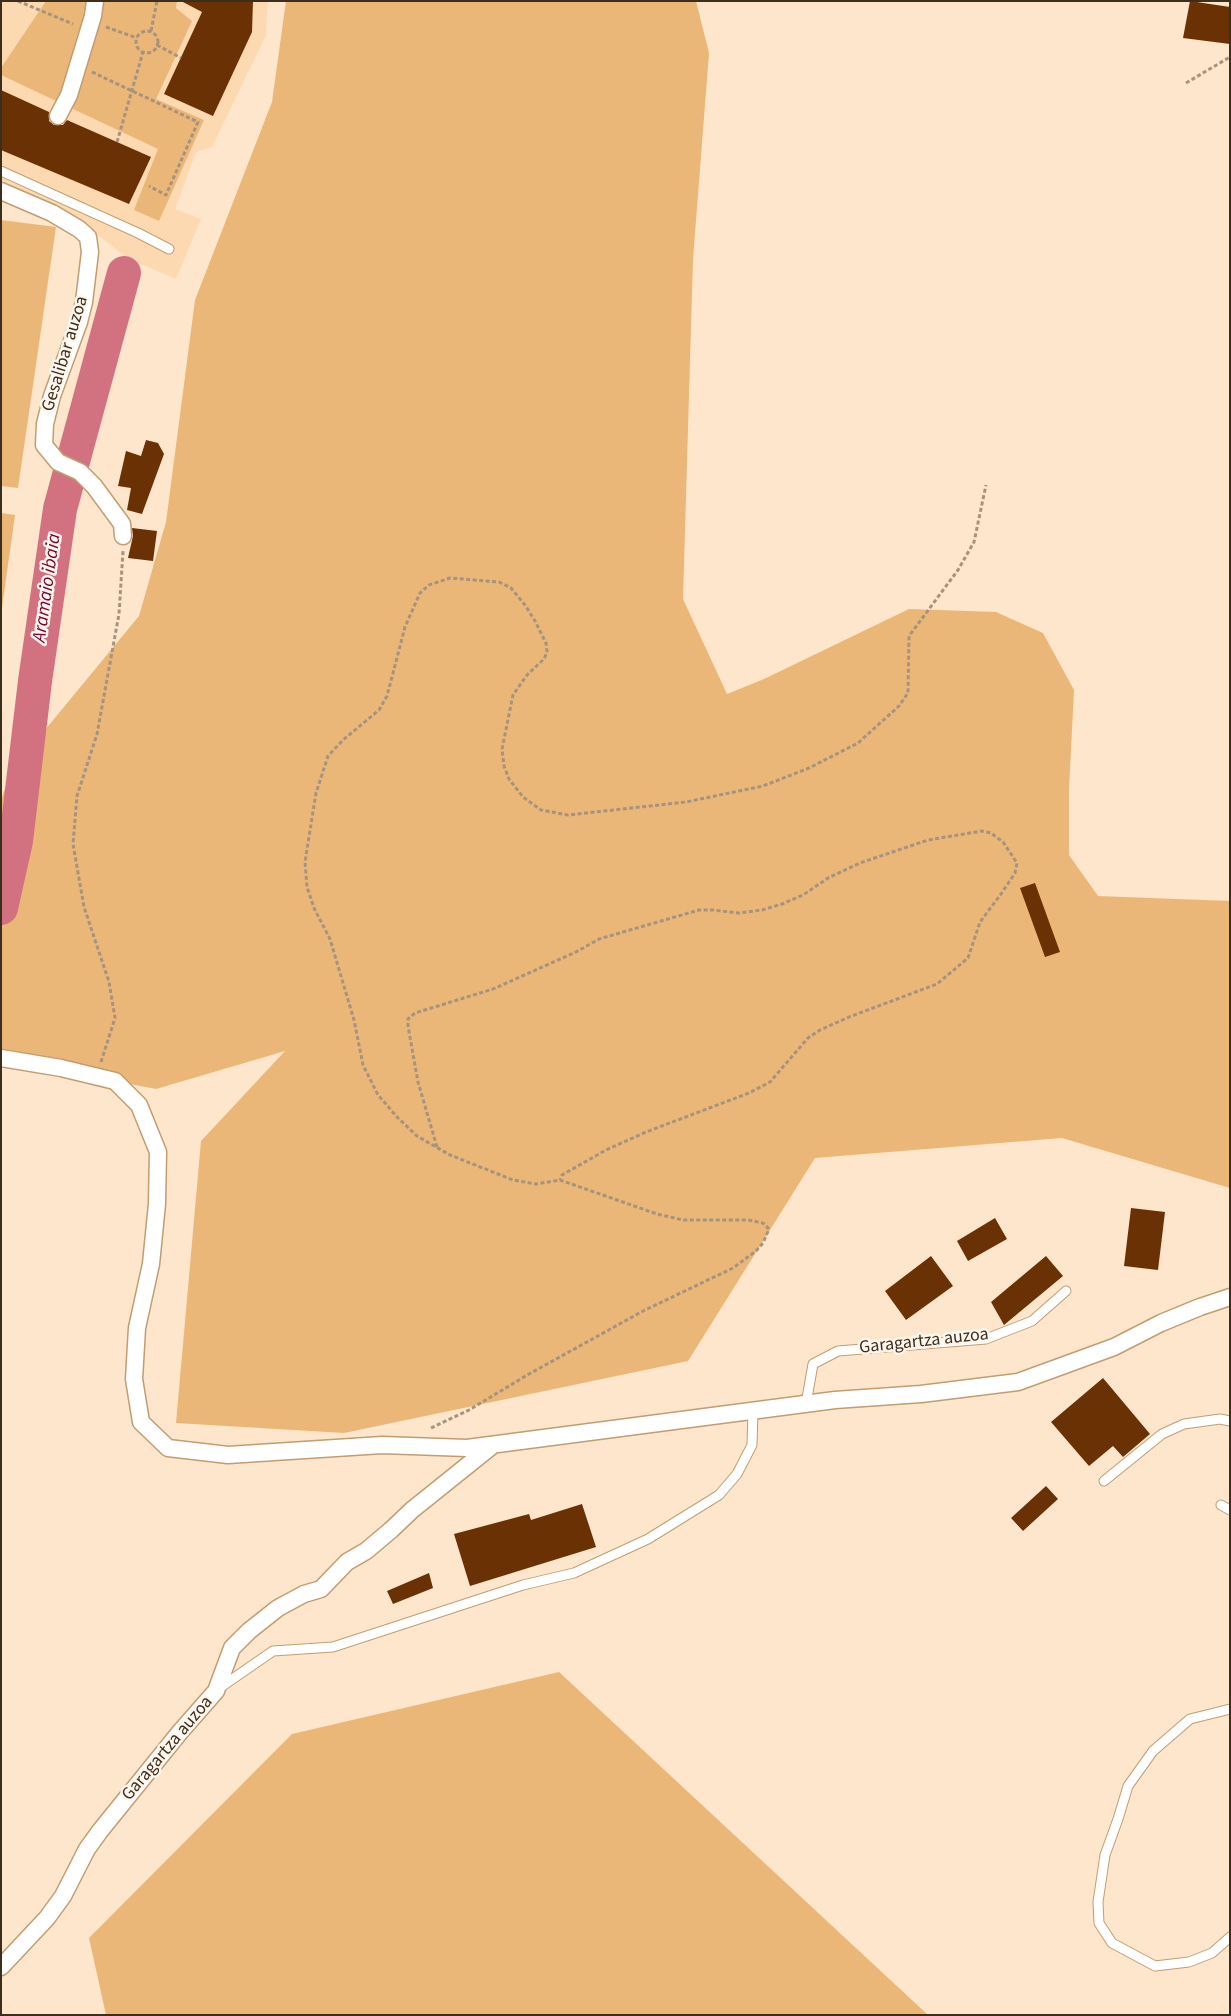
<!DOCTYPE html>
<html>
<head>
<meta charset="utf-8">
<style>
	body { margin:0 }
	#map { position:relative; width:1231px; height:2016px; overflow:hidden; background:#fde6cb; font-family:"Source Sans 3",sans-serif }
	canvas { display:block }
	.frame { position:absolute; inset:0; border:2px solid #3d2e1c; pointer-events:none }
</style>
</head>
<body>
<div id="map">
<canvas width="1231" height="2016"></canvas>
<div class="frame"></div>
</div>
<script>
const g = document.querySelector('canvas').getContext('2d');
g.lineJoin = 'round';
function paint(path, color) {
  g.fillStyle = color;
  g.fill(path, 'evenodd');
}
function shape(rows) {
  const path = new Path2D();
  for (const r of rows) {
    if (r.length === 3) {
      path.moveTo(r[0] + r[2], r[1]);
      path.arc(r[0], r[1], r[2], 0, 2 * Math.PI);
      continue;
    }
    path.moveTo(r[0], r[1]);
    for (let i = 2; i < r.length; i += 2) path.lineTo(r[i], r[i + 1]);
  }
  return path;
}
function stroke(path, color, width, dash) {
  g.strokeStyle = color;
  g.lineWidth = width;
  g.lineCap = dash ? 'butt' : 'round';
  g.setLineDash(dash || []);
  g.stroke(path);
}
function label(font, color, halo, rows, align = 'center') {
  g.font = font + ' "Source Sans 3",sans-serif';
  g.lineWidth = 5;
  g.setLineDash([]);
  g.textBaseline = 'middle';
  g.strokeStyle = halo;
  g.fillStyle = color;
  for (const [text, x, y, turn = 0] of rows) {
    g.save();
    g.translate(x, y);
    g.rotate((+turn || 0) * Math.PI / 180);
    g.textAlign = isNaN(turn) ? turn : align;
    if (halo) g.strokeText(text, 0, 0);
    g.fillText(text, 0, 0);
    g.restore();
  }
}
paint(shape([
	[1,1,269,1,267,7,266,35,212,147,196,152,175,209,201,219,176,279,127,258,80,221,1,186]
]), '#fcd9b0');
paint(shape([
	[46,1,177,1,176,8,192,21,156,99,204,120,159,221,134,210,158,149,1,75,1,68],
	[286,1,696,1,709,53,693,259,683,599,727,694,764,679,909,609,996,612,1043,633,1074,690,1069,790,1069,855,1098,896,1230,901,1230,1188,1062,1138,815,1158,688,1361,344,1433,176,1423,201,1141,285,1051,156,1089,1,1059,1,800,11,771,139,616,166,522,195,300,272,102],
	[1,220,56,227,18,488,1,486],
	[1,513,15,515,1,615],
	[559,1672,928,2015,106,2015,89,1938,292,1734]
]), '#ebb778');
stroke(shape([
	[1,908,16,841,35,681,60,509,124,273]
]), '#d27281', 34);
paint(shape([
	[181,1,253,1,252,32,213,116,164,94,202,12],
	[1190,1,1230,7,1230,44,1183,38],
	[1,90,49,112,49,121,54,125,63,125,67,120,151,157,129,204,1,150],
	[146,440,158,443,164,454,142,514,127,510,131,488,118,486,126,451,141,456],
	[132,528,157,531,153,561,128,558,133,536],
	[1035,883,1060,952,1045,957,1020,888],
	[1131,1208,1165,1212,1158,1270,1124,1266],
	[995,1218,1007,1239,968,1261,957,1241],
	[931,1256,953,1286,906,1320,885,1291],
	[1046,1256,1063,1276,1004,1325,991,1302],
	[1103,1378,1150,1434,1123,1457,1113,1446,1089,1466,1051,1422],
	[1046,1486,1058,1499,1023,1531,1011,1518],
	[582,1504,596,1547,470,1586,454,1534,529,1514,531,1520],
	[429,1573,433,1588,393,1604,387,1591]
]), '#6a3104');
const lane = shape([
	[1,171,138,233,169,249],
	[806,1404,813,1364,838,1351,986,1339,1032,1321,1066,1291],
	[1104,1481,1162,1434,1184,1424,1220,1419,1230,1421],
	[1221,1505,1230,1510],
	[218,1689,273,1651,333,1647,523,1585,574,1573,648,1539,719,1495,737,1474,752,1445,753,1411],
	[1230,1709,1190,1719,1153,1751,1128,1786,1118,1819,1105,1855,1098,1902,1099,1923,1112,1943,1155,1966,1189,1962,1212,1953,1230,1937]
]);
const street = shape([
	[58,116,69,95,93,16,95,1],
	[1,191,52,213,79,229,88,237,90,252,84,302,79,322,52,396,45,424,44,445,58,462,80,472,94,486,122,524,123,536],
	[1,1058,61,1068,115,1081,139,1105,158,1152,157,1204,151,1264,137,1328,134,1379,141,1422,168,1448,228,1455,382,1445,467,1448,835,1400,921,1394,1018,1382,1114,1347,1161,1323,1200,1307,1230,1297],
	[1,1967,47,1918,63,1896,87,1849,100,1831,180,1732,216,1691,232,1648,249,1631,278,1608,304,1594,321,1589,347,1562,366,1551,391,1530,412,1510,493,1445]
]);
stroke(lane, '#c19d71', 11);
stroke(street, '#c19d71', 19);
stroke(shape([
	[18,1,73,24],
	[106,27,137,38],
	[151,31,157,1],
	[147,42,11],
	[157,45,181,58],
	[92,72,198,122,166,195,149,186],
	[1186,83,1230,57],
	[117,142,143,52],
	[101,1062,115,1018,109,982,84,907,73,844,77,796,97,734,119,614,123,551],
	[437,1147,418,1082,408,1026,408,1019,415,1013,493,989,576,952,599,939,699,910,713,910,739,913,762,910,782,904,803,895,828,878,860,863,928,840,982,831,991,833,1003,842,1017,863,1015,873,1001,894,980,922,968,958,937,984,849,1017,820,1030,808,1038,770,1082,749,1093,646,1132,606,1150,562,1175,560,1180],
	[431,1428,469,1410,529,1374,643,1311,733,1268,756,1251,763,1243,769,1229,763,1223,748,1220,683,1220,657,1214,560,1180,536,1184,513,1180,450,1155,417,1136,398,1118,378,1095,363,1065,354,1020,330,939,314,908,307,887,305,862,316,793,328,756,343,740,379,710,387,696,405,627,420,593,429,585,450,578,499,582,511,588,525,605,535,621,546,643,547,652,544,659,527,675,513,695,502,749,504,766,509,779,523,797,541,810,568,815,686,802,763,786,809,768,858,743,899,706,908,693,909,636,958,570,974,542,986,485]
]), '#a7937d', 3, [4, 2.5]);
stroke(lane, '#fff', 9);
stroke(street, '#fff', 16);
label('18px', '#3d2e1c', '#fef6ed', [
	["Gesalibar auzoa",66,354,-73],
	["Garagartza auzoa",924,1342,-6],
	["Garagartza auzoa",168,1749,-50]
]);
label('italic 19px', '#7e012d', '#fef6ed', [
	["Aramaio ibaia",48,588,-82]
]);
</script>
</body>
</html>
